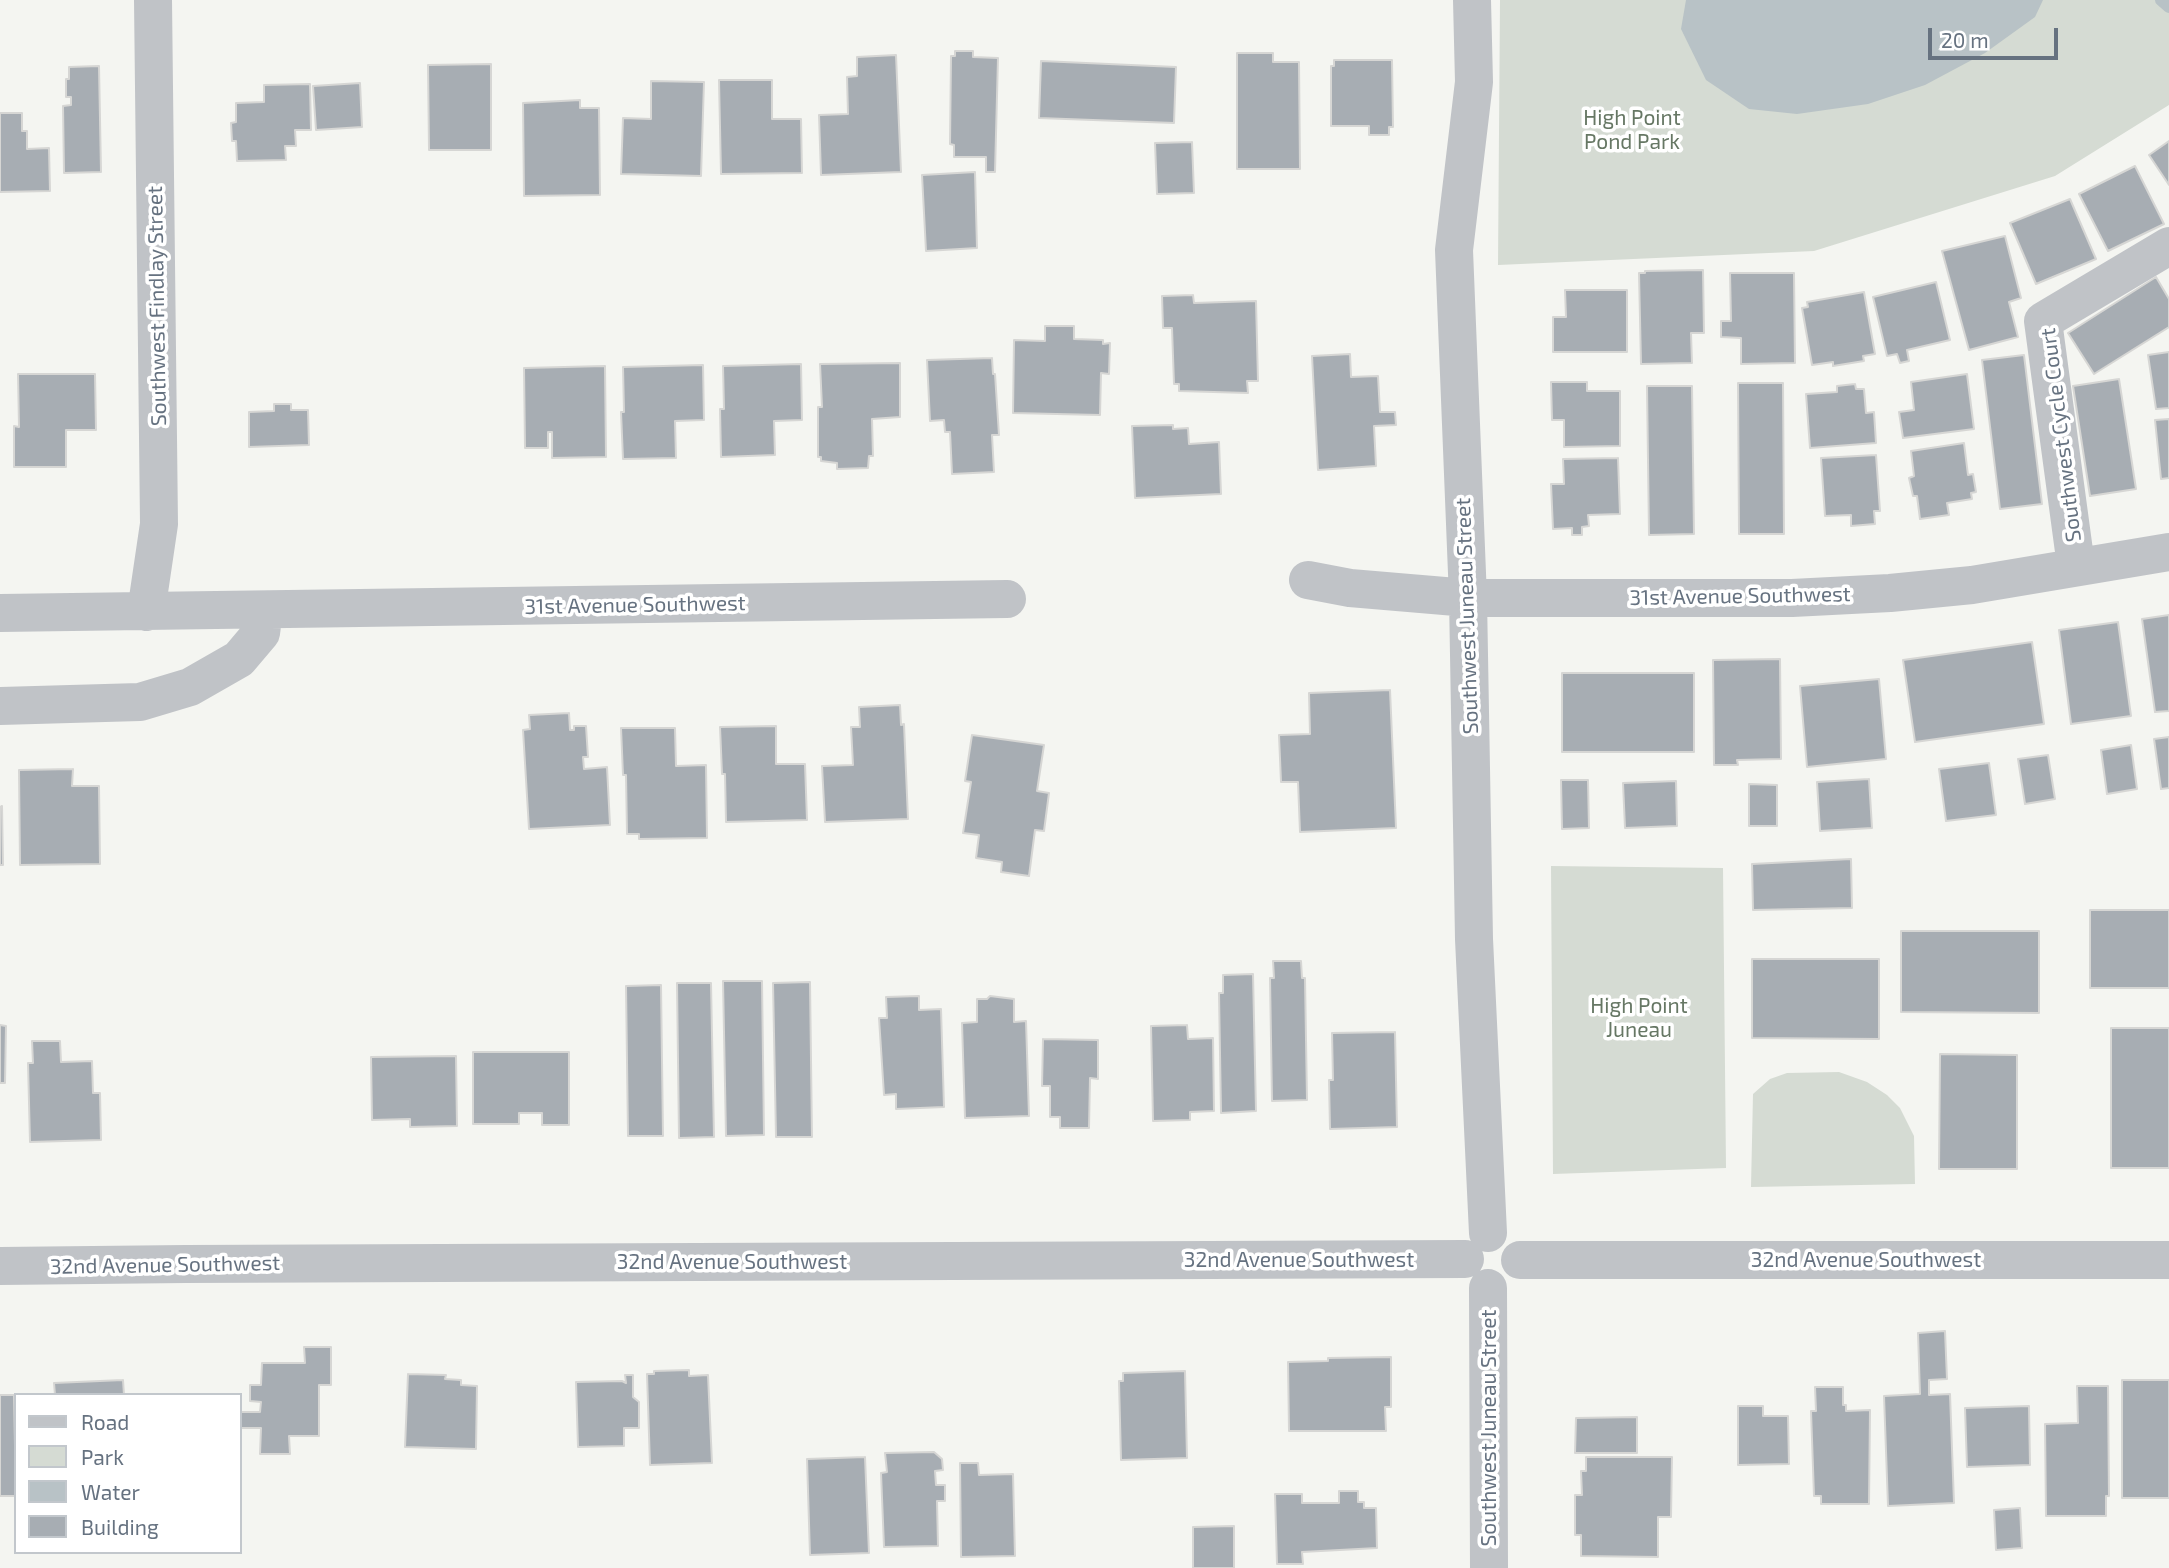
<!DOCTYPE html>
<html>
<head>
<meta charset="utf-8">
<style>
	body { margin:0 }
	#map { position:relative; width:2169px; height:1568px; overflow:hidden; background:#f4f5f1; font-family:"Exo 2",sans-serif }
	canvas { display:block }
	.legend { position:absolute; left:14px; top:1393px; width:228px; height:161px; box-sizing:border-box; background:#fff; border:2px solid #c2c7cc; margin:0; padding:9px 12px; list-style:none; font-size:21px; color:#667280 }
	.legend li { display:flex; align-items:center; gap:14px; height:35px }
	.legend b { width:35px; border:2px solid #c2c7cc }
	.scale { position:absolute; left:1928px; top:28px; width:130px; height:32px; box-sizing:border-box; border:4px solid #667280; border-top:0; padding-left:9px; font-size:21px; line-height:24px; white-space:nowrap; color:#667280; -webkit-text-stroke:5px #fff; paint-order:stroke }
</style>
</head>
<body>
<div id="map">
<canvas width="2169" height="1568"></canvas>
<ul class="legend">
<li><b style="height:9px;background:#c0c3c7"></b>Road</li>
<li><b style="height:19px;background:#d5dbd3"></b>Park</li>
<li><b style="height:19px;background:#b8c2c6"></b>Water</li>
<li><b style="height:19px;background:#a7adb3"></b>Building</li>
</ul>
<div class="scale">20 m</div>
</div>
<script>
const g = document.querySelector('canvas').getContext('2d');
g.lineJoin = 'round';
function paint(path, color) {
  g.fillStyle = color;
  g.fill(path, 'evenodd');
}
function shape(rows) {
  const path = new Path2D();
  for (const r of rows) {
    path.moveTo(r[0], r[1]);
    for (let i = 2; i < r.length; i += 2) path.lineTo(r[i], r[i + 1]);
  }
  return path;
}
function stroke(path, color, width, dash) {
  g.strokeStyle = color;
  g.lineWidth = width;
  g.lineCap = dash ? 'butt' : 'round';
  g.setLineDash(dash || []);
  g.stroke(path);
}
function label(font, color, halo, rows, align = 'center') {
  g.font = font + ' "Exo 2",sans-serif';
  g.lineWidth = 7;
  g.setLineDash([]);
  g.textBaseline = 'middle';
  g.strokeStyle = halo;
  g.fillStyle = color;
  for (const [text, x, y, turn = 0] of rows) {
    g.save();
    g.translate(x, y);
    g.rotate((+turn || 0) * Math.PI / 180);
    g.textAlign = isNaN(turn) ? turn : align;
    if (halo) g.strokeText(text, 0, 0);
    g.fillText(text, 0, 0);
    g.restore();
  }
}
paint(shape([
	[1500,0,2169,0,2169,105,2055,176,1814,251,1498,265],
	[1551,866,1723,868,1726,1168,1553,1174],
	[1839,1072,1867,1082,1887,1095,1900,1108,1914,1136,1915,1184,1751,1187,1753,1094,1770,1079,1787,1073]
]), '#d5dbd3');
paint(shape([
	[1686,0,2043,0,2035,17,1985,53,1925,85,1868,104,1797,114,1749,109,1706,80,1681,29]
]), '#b8c2c6');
stroke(shape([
	[2161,0,2169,7]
]), '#b8c2c6', 12);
const building = shape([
	[955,51,973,51,973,57,998,58,995,172,986,172,986,157,954,157,954,145,950,144,951,56,955,56,955,51],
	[1237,53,1273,53,1273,62,1299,62,1300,169,1237,169,1237,53],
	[896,55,901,172,821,175,819,115,848,114,847,77,857,76,857,57,896,55],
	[1334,60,1392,60,1393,127,1389,127,1389,135,1369,135,1369,126,1331,126,1331,66,1334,66,1334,60],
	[1041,61,1176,67,1174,123,1039,118,1041,61],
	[491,64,491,150,429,150,428,65,491,64],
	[99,66,101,172,64,173,63,106,71,105,71,97,66,97,66,79,69,79,69,67,99,66],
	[719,80,772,80,772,119,801,119,802,173,721,174,719,80],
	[651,81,704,82,701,176,621,174,623,118,651,119,651,81],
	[360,83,362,127,316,130,313,86,360,83],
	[310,84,311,130,295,130,296,146,285,146,286,160,237,161,236,141,232,141,231,123,236,122,236,103,264,102,264,85,310,84],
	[580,100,580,108,599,108,600,195,524,196,523,103,580,100],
	[0,113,22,113,22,131,27,131,27,149,49,148,50,191,0,192,0,113],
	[2169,141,2169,185,2149,155,2169,141],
	[1192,142,1194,193,1157,194,1155,143,1192,142],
	[2135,166,2164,224,2108,251,2079,194,2135,166],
	[975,172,977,248,926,251,922,175,975,172],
	[2070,199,2096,259,2036,284,2010,223,2070,199],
	[2005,236,2021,298,2009,302,2018,337,1969,350,1942,251,2005,236],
	[1703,270,1704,333,1691,333,1692,363,1641,364,1639,273,1645,273,1645,271,1703,270],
	[1730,273,1794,273,1795,363,1741,364,1741,338,1721,337,1721,321,1731,321,1730,273],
	[2156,277,2169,299,2169,327,2094,374,2068,333,2156,277],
	[1936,282,1950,340,1907,350,1909,361,1900,363,1897,354,1887,356,1873,297,1936,282],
	[1565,290,1627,290,1627,352,1553,352,1553,317,1566,317,1565,290],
	[1864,292,1875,354,1863,356,1864,361,1833,366,1833,362,1812,365,1802,308,1808,307,1807,302,1864,292],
	[1193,295,1194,303,1256,301,1258,381,1247,381,1248,393,1179,391,1179,384,1174,384,1172,328,1163,328,1162,296,1193,295],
	[1045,326,1074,326,1074,339,1103,340,1103,344,1110,343,1109,374,1101,373,1100,415,1013,413,1014,340,1045,341,1045,326],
	[2169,352,2169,408,2156,409,2148,355,2169,352],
	[1350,354,1351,377,1378,376,1380,412,1395,412,1396,425,1374,426,1376,466,1318,470,1312,356,1350,354],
	[2024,355,2042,504,2000,509,1982,360,2024,355],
	[992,358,993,374,995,374,999,435,992,435,994,472,952,474,950,432,945,432,944,420,930,421,927,360,992,358],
	[900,363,900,417,872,419,873,456,869,456,868,468,837,469,837,463,821,461,821,457,818,457,818,407,822,407,820,364,900,363],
	[801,364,802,420,774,421,775,455,721,457,720,409,724,409,723,366,801,364],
	[703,365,704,420,675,421,676,458,623,459,621,412,624,412,623,367,703,365],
	[605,366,606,457,552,458,552,432,548,432,548,448,525,448,524,368,605,366],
	[18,374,95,374,96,430,66,430,66,467,14,467,14,426,19,427,18,374],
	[1967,374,1974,429,1903,438,1899,412,1914,410,1911,382,1967,374],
	[2119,379,2136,489,2090,496,2073,386,2119,379],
	[1551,382,1587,382,1587,391,1620,391,1620,446,1564,447,1564,420,1552,420,1551,382],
	[1738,383,1783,383,1784,534,1739,534,1738,383],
	[1855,384,1856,389,1864,389,1866,413,1874,412,1876,443,1810,448,1806,394,1837,392,1837,386,1855,384],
	[1647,386,1692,386,1694,534,1649,535,1647,386],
	[274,404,291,404,291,410,308,410,309,445,249,447,249,412,274,411,274,404],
	[2169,419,2169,478,2161,479,2155,420,2169,419],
	[1173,425,1173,429,1188,428,1189,444,1219,442,1221,494,1135,498,1132,426,1173,425],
	[1964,443,1968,475,1973,474,1976,492,1971,493,1972,499,1947,503,1949,515,1920,519,1917,496,1913,496,1909,478,1914,476,1911,451,1964,443],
	[1876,455,1880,511,1874,511,1875,524,1851,526,1851,515,1825,516,1821,458,1876,455],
	[1618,458,1620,514,1588,515,1589,526,1582,527,1582,535,1572,535,1572,528,1553,529,1551,484,1564,484,1563,459,1618,458],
	[2169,615,2169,711,2155,712,2142,619,2169,615],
	[2118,622,2131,716,2071,724,2059,630,2118,622],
	[2032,642,2044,724,1915,742,1903,660,2032,642],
	[1780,659,1781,759,1737,760,1738,765,1714,765,1713,660,1780,659],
	[1562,673,1694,673,1694,752,1562,752,1562,673],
	[1879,679,1886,759,1807,767,1800,686,1879,679],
	[1390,690,1396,828,1300,832,1298,782,1281,782,1279,735,1310,734,1309,693,1390,690],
	[900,705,901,725,904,724,908,819,825,822,822,766,853,765,851,727,860,727,859,707,900,705],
	[569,713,570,730,574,730,574,726,586,726,588,757,583,757,584,769,607,767,610,825,529,829,523,730,530,729,529,715,569,713],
	[776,726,776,764,805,764,807,820,726,822,725,774,722,774,720,727,776,726],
	[621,728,675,728,676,766,706,765,707,838,639,839,639,834,627,834,626,775,623,775,621,728],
	[972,735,1044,745,1037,791,1049,793,1044,831,1035,830,1029,876,1001,872,1002,862,976,858,979,835,963,833,971,782,965,781,972,735],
	[2169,737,2169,788,2161,789,2154,739,2169,737],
	[2131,745,2137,789,2107,794,2101,750,2131,745],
	[2048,755,2055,799,2025,804,2018,759,2048,755],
	[1989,763,1996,815,1946,821,1939,769,1989,763],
	[73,769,72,786,99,786,100,864,20,865,19,770,73,769],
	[1869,779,1872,828,1820,831,1817,782,1869,779],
	[1561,780,1588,780,1589,828,1562,829,1561,780],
	[1676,781,1677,826,1625,828,1623,783,1676,781],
	[1749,784,1777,785,1777,826,1749,826,1749,784],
	[2,806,3,865,0,865,0,807,2,806],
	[1851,859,1852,908,1753,910,1752,864,1851,859],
	[2090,910,2169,910,2169,988,2090,988,2090,910],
	[1901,931,2039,931,2039,1013,1901,1012,1901,931],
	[1752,959,1879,959,1879,1039,1752,1038,1752,959],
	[1273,961,1301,961,1302,978,1305,978,1307,1100,1272,1101,1270,978,1274,978,1273,961],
	[1253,974,1256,1111,1221,1113,1219,993,1223,993,1223,975,1253,974],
	[723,981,762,981,764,1135,726,1136,723,981],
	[810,982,812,1137,776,1137,773,983,810,982],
	[677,983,711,983,714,1137,679,1138,677,983],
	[661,985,663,1136,628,1136,626,986,661,985],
	[919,996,919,1010,941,1009,944,1107,896,1109,896,1094,884,1095,879,1018,887,1018,886,997,919,996],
	[990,996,1014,999,1014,1022,1026,1021,1029,1116,965,1118,962,1023,977,1022,977,999,987,999,990,996],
	[0,1025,6,1026,5,1083,0,1083,0,1025],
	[1187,1025,1188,1039,1213,1038,1214,1111,1190,1112,1190,1120,1153,1121,1151,1026,1187,1025],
	[2111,1028,2169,1028,2169,1168,2111,1168,2111,1028],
	[1395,1032,1397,1127,1330,1129,1329,1080,1333,1080,1332,1033,1395,1032],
	[1043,1039,1098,1040,1098,1079,1090,1078,1089,1128,1060,1128,1060,1117,1050,1117,1050,1086,1042,1086,1043,1039],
	[32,1041,60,1041,61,1062,92,1061,93,1093,100,1093,101,1140,30,1142,28,1063,33,1063,32,1041],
	[473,1052,569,1052,569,1125,542,1125,542,1113,519,1113,519,1124,473,1124,473,1052],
	[1940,1054,2017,1055,2017,1169,1939,1169,1940,1054],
	[456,1056,457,1126,410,1127,410,1119,372,1120,371,1057,456,1056],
	[1945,1331,1947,1379,1929,1380,1929,1395,1950,1394,1954,1503,1888,1506,1884,1396,1920,1394,1918,1333,1945,1331],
	[304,1347,331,1347,331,1385,319,1385,319,1436,289,1436,290,1454,260,1454,261,1428,240,1428,240,1412,260,1412,261,1402,250,1401,250,1385,261,1385,262,1363,305,1363,304,1347],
	[1391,1357,1391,1407,1385,1407,1386,1431,1289,1431,1288,1362,1328,1361,1328,1358,1391,1357],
	[689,1370,689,1376,708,1375,712,1463,650,1465,647,1374,654,1374,654,1371,689,1370],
	[1185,1371,1187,1458,1121,1460,1119,1381,1123,1381,1123,1373,1185,1371],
	[408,1374,446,1375,445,1379,461,1380,461,1385,477,1386,476,1449,405,1447,408,1374],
	[625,1375,633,1375,633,1397,639,1402,639,1428,624,1428,624,1446,578,1447,576,1382,622,1381,626,1383,625,1375],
	[123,1380,124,1395,55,1395,54,1383,123,1380],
	[2122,1380,2169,1380,2169,1498,2122,1498,2122,1380],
	[2077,1386,2108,1386,2109,1496,2106,1496,2106,1516,2046,1516,2045,1424,2078,1423,2077,1386],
	[1815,1387,1843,1387,1843,1405,1846,1405,1846,1411,1870,1410,1869,1504,1821,1504,1821,1496,1814,1496,1811,1411,1816,1411,1815,1387],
	[0,1395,14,1395,16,1496,0,1496,0,1395],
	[1738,1406,1763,1406,1763,1416,1788,1416,1789,1464,1738,1465,1738,1406],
	[2029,1406,2030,1465,1967,1467,1965,1408,2029,1406],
	[1637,1417,1637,1453,1575,1453,1576,1418,1637,1417],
	[934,1452,942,1459,943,1470,935,1471,936,1485,945,1485,945,1501,937,1501,938,1546,884,1547,881,1473,887,1472,885,1453,934,1452],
	[865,1457,869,1553,810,1555,807,1459,865,1457],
	[1586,1457,1672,1457,1671,1517,1658,1517,1658,1557,1581,1556,1581,1535,1575,1535,1575,1495,1582,1495,1581,1471,1586,1471,1586,1457],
	[960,1463,978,1463,979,1475,1013,1474,1015,1556,961,1557,960,1463],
	[1339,1491,1358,1491,1358,1502,1364,1502,1364,1508,1376,1508,1377,1548,1302,1552,1303,1564,1277,1564,1275,1494,1302,1494,1302,1503,1339,1503,1339,1491],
	[2020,1508,2022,1548,1996,1550,1994,1510,2020,1508],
	[1234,1526,1234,1568,1193,1568,1193,1527,1234,1526]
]);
paint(building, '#a7adb3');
stroke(building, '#d6d6d4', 2);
stroke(shape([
	[1472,0,1474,82,1454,250,1468,598,1474,939,1488,1233],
	[2076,566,2043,321,2169,246],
	[1308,580,1350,588,1468,598,1792,598,1890,593,1972,585,2169,552],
	[146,612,159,524,153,0],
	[0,613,1007,599],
	[0,706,140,702,190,687,239,659,261,633,264,610],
	[1520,1260,2169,1260],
	[0,1266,186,1264,1465,1259],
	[1488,1288,1489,1568]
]), '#c0c3c7', 38);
label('21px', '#667764', '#fff', [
	["High Point",1632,118],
	["Pond Park",1632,142],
	["High Point",1639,1006],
	["Juneau",1639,1030]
]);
label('21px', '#667280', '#fff', [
	["Southwest Findlay Street",157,306,-91],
	["Southwest Cycle Court",2061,435,-97],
	["31st Avenue Southwest",1740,596,-1],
	["31st Avenue Southwest",635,605,-1],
	["Southwest Juneau Street",1467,616,-92],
	["32nd Avenue Southwest",1299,1260],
	["32nd Avenue Southwest",1866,1260],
	["32nd Avenue Southwest",732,1262],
	["32nd Avenue Southwest",165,1265,-1],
	["Southwest Juneau Street",1489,1428,-90]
]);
</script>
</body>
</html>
